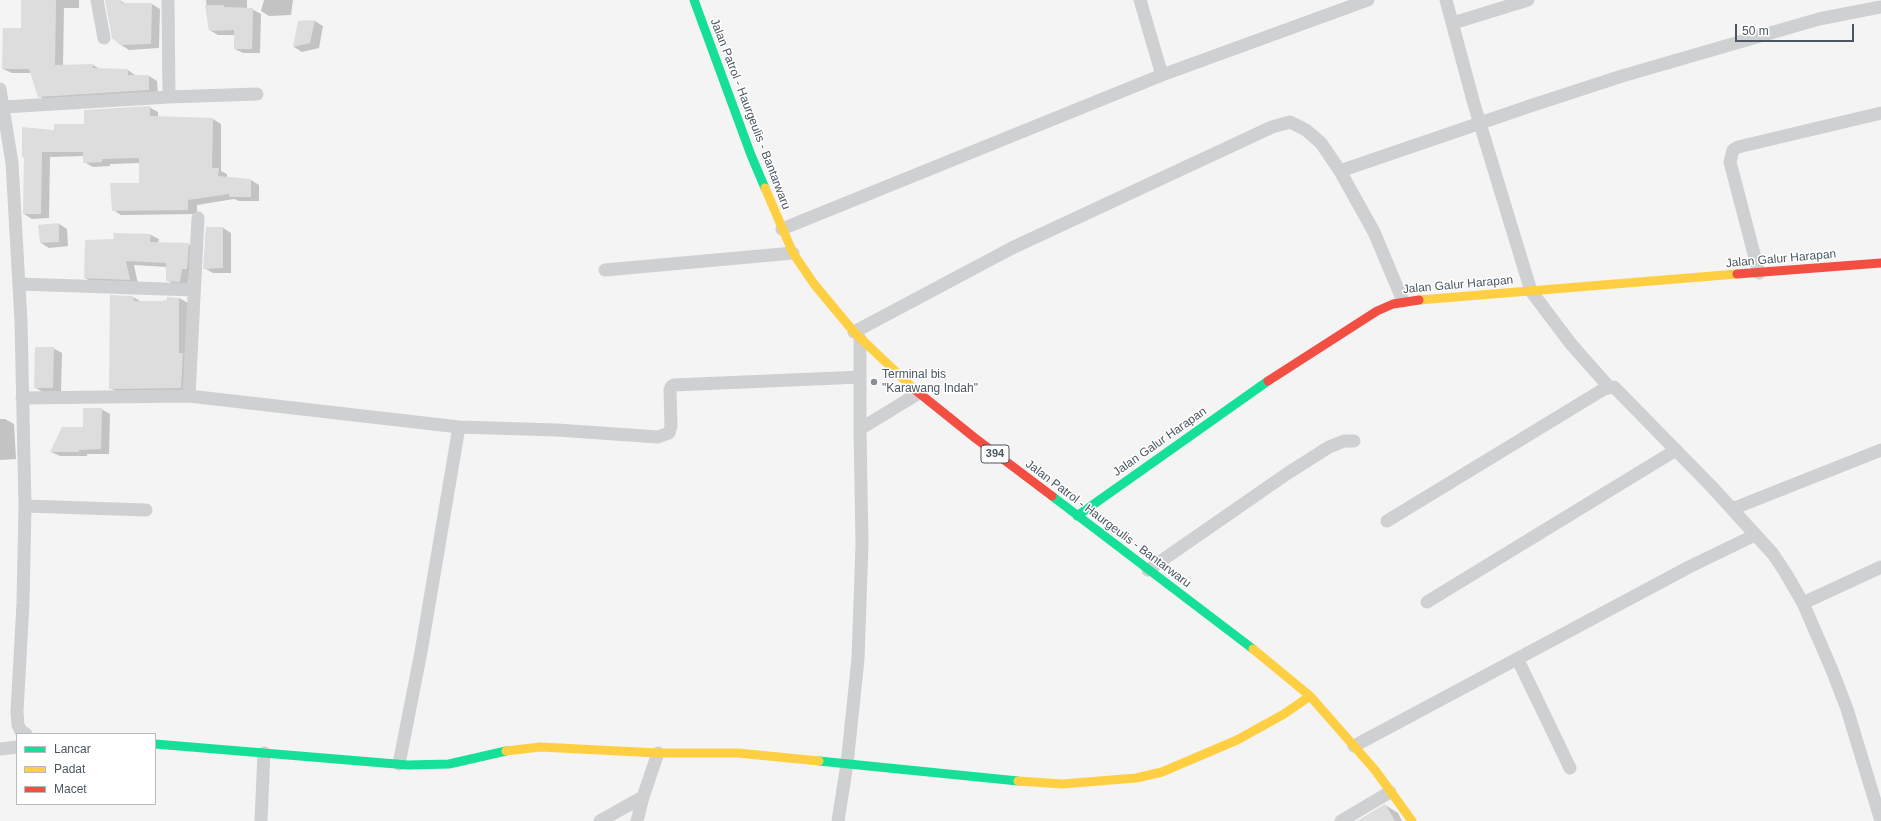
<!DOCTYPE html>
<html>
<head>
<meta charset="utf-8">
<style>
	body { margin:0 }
	#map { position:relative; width:1881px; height:821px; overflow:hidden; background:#f4f4f4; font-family:Arial,sans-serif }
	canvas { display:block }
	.legend { position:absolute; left:16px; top:733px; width:140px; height:72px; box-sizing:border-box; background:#fff; border:1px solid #b7bbc0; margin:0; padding:5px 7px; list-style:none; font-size:12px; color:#4a5661 }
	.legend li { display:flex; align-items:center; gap:8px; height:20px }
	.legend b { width:20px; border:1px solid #b7bbc0 }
	.scale { position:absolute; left:1735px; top:24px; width:119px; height:18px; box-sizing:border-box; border:2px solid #4a5661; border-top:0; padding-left:5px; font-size:12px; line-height:14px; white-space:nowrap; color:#4a5661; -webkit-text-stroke:3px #fff; paint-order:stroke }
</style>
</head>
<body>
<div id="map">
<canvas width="1881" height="821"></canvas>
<ul class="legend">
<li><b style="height:5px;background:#16e098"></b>Lancar</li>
<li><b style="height:5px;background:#ffcf43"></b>Padat</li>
<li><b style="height:5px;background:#f24e42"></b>Macet</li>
</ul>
<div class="scale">50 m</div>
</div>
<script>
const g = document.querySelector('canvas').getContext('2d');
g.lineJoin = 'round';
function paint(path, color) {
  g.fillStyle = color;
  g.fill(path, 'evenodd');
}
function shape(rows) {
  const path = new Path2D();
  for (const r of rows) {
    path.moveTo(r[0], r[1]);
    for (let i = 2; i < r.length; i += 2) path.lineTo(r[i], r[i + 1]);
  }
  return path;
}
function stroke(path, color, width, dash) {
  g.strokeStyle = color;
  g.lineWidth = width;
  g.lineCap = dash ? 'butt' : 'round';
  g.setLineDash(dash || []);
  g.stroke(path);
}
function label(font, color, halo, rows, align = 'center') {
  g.font = font + ' Arial,sans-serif';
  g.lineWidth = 3;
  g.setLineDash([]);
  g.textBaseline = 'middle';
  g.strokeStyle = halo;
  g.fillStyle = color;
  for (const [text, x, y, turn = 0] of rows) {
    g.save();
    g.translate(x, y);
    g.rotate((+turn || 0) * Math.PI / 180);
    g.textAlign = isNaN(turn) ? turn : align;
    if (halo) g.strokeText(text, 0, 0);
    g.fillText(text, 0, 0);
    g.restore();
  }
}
paint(shape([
	[22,0,79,0,79,8,64,8,63,66,93,65,100,69,128,70,136,76,149,76,157,81,158,95,47,101,39,96,31,73,12,73,3,69,22,29],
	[206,0,247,0,247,9,252,9,261,14,260,53,243,53,235,49,235,35,218,35,209,30],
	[264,0,293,0,291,15,269,16,261,11],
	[121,1,126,4,152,4,160,9,159,48,129,50,120,44],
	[315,21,323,26,319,48,302,52,294,47,299,22],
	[149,107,158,112,158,117,213,119,221,124,221,171,227,174,227,178,251,180,259,185,259,201,239,201,234,199,197,205,197,214,121,215,113,210,140,184,140,163,110,164,110,166,93,167,84,162,84,156,50,157,49,218,32,219,24,214,25,158,23,157,55,131,85,125],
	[59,224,67,229,68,246,49,248,41,243,39,226],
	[206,228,223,228,231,233,231,273,213,273,204,268],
	[114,234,151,235,159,239,158,243,188,244,196,248,187,286,175,285,167,280,167,267,134,265,138,284,93,282,85,278,115,240],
	[133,297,142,302,161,302,168,301,168,298,179,298,188,303,190,392,119,393,110,388],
	[53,348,62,353,61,392,44,393,36,388],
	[101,409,110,414,109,454,87,454,87,456,60,456,51,452,84,428],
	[0,419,5,419,14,424,16,459,0,460],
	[1385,805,1398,813,1402,821,1359,821]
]), '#0003');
paint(shape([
	[21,0,56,0,55,65,93,64,93,68,128,69,128,75,149,75,149,90,38,97,29,69,2,69,3,28,21,28],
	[105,0,121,0,121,3,152,3,151,44,120,45,112,38],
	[205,5,224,5,224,7,253,8,252,49,234,49,234,30,209,31],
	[315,20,310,43,293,47,298,21],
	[150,106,150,116,213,118,212,168,219,168,218,176,251,179,251,197,229,197,229,194,188,200,188,210,112,211,110,183,139,183,139,158,102,159,102,162,83,163,83,152,42,152,41,214,23,214,24,157,22,157,22,127,54,130,54,124,84,124,84,110],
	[59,223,59,242,40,243,38,225],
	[206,227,223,227,223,268,203,269],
	[113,233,151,234,150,242,189,243,187,269,182,269,180,282,166,281,166,263,126,261,130,280,84,278,85,240,114,239],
	[110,295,133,296,134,301,161,301,167,300,167,297,179,298,179,353,183,353,181,388,109,389],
	[35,347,54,347,53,388,34,388],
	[83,408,102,408,101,449,79,450,79,452,50,452,62,427,83,427],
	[1385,804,1395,821,1357,821]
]), '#ddddde');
stroke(shape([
	[97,0,104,38],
	[1140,0,1162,75],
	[1446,0,1474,104,1531,291,1571,344,1609,387],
	[1453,23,1528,0],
	[0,89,12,163,21,321,25,506,23,603,17,712,18,725,21,731,26,734],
	[169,97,257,94],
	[4,107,169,97,168,0],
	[1340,171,1530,106,1622,76,1819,19,1881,7],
	[782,229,1162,75,1368,0],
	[605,270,793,253],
	[1759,273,1730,162,1733,150,1738,147,1881,113],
	[20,284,194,290],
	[854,332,1012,248,1272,127,1290,122,1306,130,1321,143,1340,171,1374,232,1403,301],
	[860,339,860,429,919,393],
	[189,396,459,427],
	[22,398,189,396,198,218],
	[25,506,146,510],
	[1732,509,1881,450],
	[1387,521,1604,389,1614,387,1712,487,1773,554,1785,572,1803,603,1832,670,1847,709,1881,821],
	[1148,570,1288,473,1329,447,1344,441,1354,441],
	[1427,602,1676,450],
	[1803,603,1881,567],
	[1518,660,1570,768],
	[1354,746,1689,567,1755,535],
	[0,749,17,747],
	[399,764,421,652,459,427,557,430,658,437,669,433,671,426,670,390,671,387,674,385,860,377],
	[261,821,264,753],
	[600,821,643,797],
	[637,821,643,797,658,753],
	[838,821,847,764,858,659,862,544,860,429],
	[1341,821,1390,792]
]), '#ced0d2', 13);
stroke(shape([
	[694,0,751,155,765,188],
	[1052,496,1253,649],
	[1077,516,1268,381],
	[155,744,408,765,449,764,506,751],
	[819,761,1018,781]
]), '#16e098', 9);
stroke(shape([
	[765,188,793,253,814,284,854,332,914,389],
	[1419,300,1737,274],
	[1253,649,1310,696,1375,770,1412,821],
	[506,751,540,747,658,753,738,753,819,761],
	[1018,781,1062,784,1136,778,1162,772,1237,740,1284,714,1310,696]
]), '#ffcf43', 9);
stroke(shape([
	[1737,274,1881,263],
	[1268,381,1377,311,1393,304,1419,300],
	[914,389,975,438,1052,496]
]), '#f24e42', 9);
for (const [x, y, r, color] of [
	[874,382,4,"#868d94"]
]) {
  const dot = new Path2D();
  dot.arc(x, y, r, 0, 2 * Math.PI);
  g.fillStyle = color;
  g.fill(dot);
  stroke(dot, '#fff', 1.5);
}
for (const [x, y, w] of [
	[995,454,28]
]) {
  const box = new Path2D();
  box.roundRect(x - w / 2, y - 9, w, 18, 3);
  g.fillStyle = '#fff';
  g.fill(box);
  stroke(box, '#4a5661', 1);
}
label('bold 11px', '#4a5661', null, [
	["394",995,454]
]);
label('12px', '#4a5661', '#fff', [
	["Jalan Patrol - Haurgeulis - Bantarwaru",750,114,69],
	["Jalan Galur Harapan",1781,259,-5],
	["Jalan Galur Harapan",1458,285,-5],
	["Jalan Galur Harapan",1160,442,-35],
	["Jalan Patrol - Haurgeulis - Bantarwaru",1108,524,37]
]);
label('12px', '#4a5661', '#fff', [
	["Terminal bis",882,375],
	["\"Karawang Indah\"",882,389]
], 'left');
</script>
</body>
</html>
